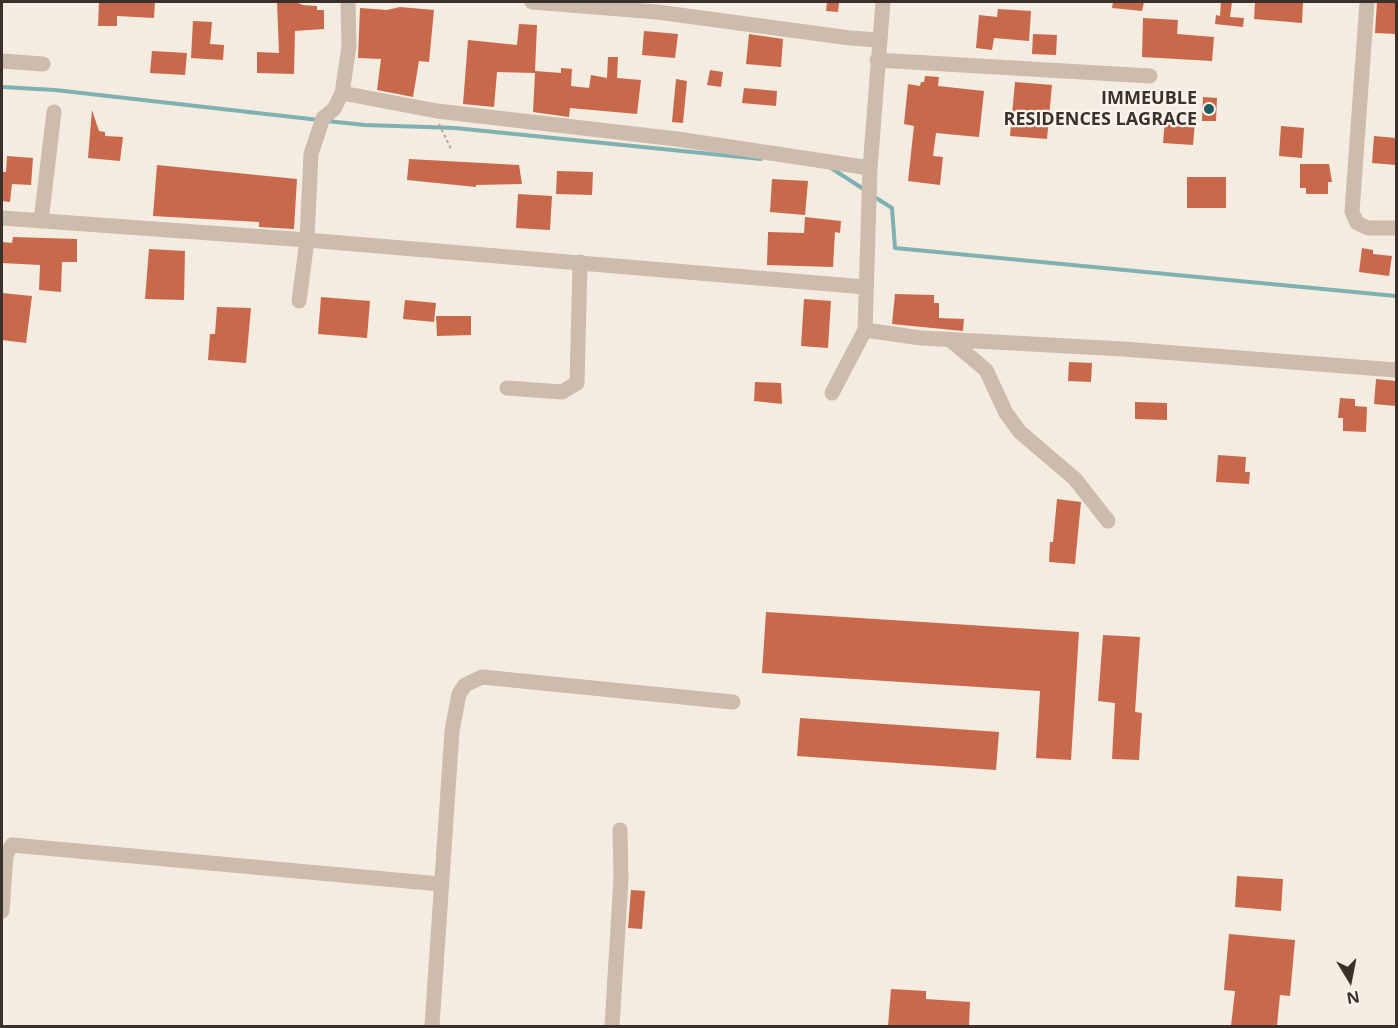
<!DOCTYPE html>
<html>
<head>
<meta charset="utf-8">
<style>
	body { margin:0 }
	#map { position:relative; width:1398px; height:1028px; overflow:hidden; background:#f4ebe1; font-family:"Open Sans",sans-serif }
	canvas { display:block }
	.frame { position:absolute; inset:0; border:3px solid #3b302b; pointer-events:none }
	.north { position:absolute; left:1320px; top:950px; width:60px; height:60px; -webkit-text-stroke:4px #fbf5ee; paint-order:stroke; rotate:170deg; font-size:16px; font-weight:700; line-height:24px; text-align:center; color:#3b302b }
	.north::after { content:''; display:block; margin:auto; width:21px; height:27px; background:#3b302b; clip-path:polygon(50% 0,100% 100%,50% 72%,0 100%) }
</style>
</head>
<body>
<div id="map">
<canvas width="1398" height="1028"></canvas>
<div class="frame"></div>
<div class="north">N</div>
</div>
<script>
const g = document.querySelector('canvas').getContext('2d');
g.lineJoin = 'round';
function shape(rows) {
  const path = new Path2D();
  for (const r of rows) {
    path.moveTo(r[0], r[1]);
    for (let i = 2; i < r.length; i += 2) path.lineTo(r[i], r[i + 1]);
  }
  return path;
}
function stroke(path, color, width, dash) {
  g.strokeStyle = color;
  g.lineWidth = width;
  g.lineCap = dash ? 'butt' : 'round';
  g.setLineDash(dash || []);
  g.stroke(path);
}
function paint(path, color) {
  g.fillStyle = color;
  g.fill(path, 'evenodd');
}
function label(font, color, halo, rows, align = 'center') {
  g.font = font + ' "Open Sans",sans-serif';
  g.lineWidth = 4.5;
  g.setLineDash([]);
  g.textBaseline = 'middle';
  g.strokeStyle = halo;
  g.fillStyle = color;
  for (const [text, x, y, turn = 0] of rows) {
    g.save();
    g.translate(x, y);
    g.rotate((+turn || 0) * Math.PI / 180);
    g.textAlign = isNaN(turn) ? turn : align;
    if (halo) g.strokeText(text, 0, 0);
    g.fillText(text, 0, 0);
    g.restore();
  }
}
stroke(shape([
	[2,87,55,90,319,120],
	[327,121,365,125,455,128,761,159],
	[831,168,865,190],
	[873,196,892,208,895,248,1396,296]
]), '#7fb0b2', 4);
paint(shape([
	[99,2,155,2,154,18,117,16,117,26,98,26],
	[277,2,296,2,303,5,317,6,317,10,324,10,324,29,295,31,294,74,257,73,257,52,279,53],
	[827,2,839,2,838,12,826,11],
	[1113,2,1144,2,1142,11,1112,8],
	[1221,2,1232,2,1230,17,1244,18,1243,27,1215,24,1216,15,1220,16],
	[1255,2,1303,3,1302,23,1254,19],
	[1377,2,1396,2,1395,34,1375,33],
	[400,7,434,10,429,62,419,61,413,97,377,90,381,59,358,58,360,8,387,10],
	[998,9,1031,11,1029,41,994,38,992,50,976,48,979,15,997,17],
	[1143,18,1178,20,1177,34,1214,37,1212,61,1142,57],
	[193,21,212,22,210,44,224,45,223,60,191,58],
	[519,24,537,25,535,71,561,73,561,68,572,69,571,86,589,88,591,75,607,78,608,57,618,57,617,78,641,80,637,114,570,108,569,117,533,112,535,73,497,72,494,107,463,104,468,40,517,45],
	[644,31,678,34,675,58,642,55],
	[749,34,783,39,781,67,746,64],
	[1033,34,1057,35,1056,55,1032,54],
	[152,51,187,53,185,75,150,73],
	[710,70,723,72,721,87,707,85],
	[925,76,939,77,938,86,984,91,979,137,936,133,933,156,943,157,940,185,908,181,914,126,904,124,908,84,920,86,921,82,924,82],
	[676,79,687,81,683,123,672,122],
	[1015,82,1052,85,1047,139,1010,136],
	[744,88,777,91,776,106,742,103],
	[1203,97,1217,98,1216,121,1202,121],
	[92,110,99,131,105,132,105,136,123,137,120,161,88,158],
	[1165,120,1195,122,1193,145,1163,143],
	[1281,126,1304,128,1302,158,1279,156],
	[1374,136,1396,138,1396,165,1372,163],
	[7,156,33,158,31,185,12,184,10,202,2,201,2,172,6,172],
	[409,159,519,165,522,184,476,185,476,187,407,180],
	[1300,164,1329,164,1332,182,1328,182,1328,194,1306,194,1306,188,1300,188],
	[157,165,297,179,294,229,259,227,259,222,153,216],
	[557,171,593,172,592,195,556,194],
	[1187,177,1226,177,1226,208,1187,208],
	[772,179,808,181,805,215,770,212],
	[518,194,552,196,550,230,516,228],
	[805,217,841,221,840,233,835,232,833,267,767,265,768,232,804,233],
	[13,237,77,239,77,262,62,262,61,292,39,290,40,265,2,263,2,242,12,243],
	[1362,248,1373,250,1373,254,1392,256,1389,276,1359,272],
	[149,249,185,251,184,300,145,299],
	[2,293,32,296,26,343,2,340],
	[895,294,934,295,934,303,939,303,939,318,964,319,963,331,892,324],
	[321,297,370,301,367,338,318,334],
	[804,299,831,301,828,348,801,346],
	[405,300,436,303,434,322,403,319],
	[217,307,251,308,246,363,208,360,210,334,215,334],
	[436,316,471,316,471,335,437,336],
	[1069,362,1092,363,1091,382,1068,381],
	[1376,379,1396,381,1396,406,1374,404],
	[755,382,781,383,782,404,754,401],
	[1340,398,1355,399,1355,406,1367,407,1366,432,1343,431,1343,418,1338,418],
	[1135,402,1167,403,1167,420,1135,419],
	[1218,455,1246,457,1245,472,1250,472,1249,484,1216,482],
	[1057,499,1081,502,1075,564,1049,562,1050,542,1053,542],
	[766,612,1079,632,1071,760,1036,758,1040,691,762,673],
	[1103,635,1140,637,1135,712,1142,713,1139,760,1112,759,1115,703,1098,701],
	[800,718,999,732,996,770,797,756],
	[1237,876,1283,879,1281,911,1235,907],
	[631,890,645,891,642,929,628,928],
	[1229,934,1295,940,1290,996,1280,995,1277,1026,1231,1026,1235,991,1224,990],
	[891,989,926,991,926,999,970,1002,969,1026,888,1026]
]), '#c8694b');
stroke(shape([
	[439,124,452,151]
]), '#b9a596', 2, [3, 3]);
stroke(shape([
	[532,2,657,12,850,38,879,40],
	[1367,2,1352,212,1357,223,1368,228,1396,228],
	[877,60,1150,76],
	[2,61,43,64],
	[342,93,437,111,677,139,870,168],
	[2,218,307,240,865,287],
	[41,221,54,112],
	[299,301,307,240,311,154,323,118,334,109,342,93,349,46,348,2],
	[865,330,921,338,1123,349,1396,370],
	[949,339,986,370,1006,413,1020,432,1075,479,1108,521],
	[507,388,562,392,577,383,580,262],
	[832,393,865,330,870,168,883,2],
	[2,911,6,855,12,845,440,884],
	[432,1026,452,731,459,694,465,685,482,677,733,702],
	[612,1026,621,879,620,830]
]), '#cdbbac', 15);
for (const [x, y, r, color] of [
	[1209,109,6,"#1f5a5e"]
]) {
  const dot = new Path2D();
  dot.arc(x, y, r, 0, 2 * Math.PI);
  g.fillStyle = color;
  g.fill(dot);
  stroke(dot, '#fbf5ee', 2);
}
label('bold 18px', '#3b302b', '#fbf5ee', [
	["IMMEUBLE",1197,99],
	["RESIDENCES LAGRACE",1197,120]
], 'right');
</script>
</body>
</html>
